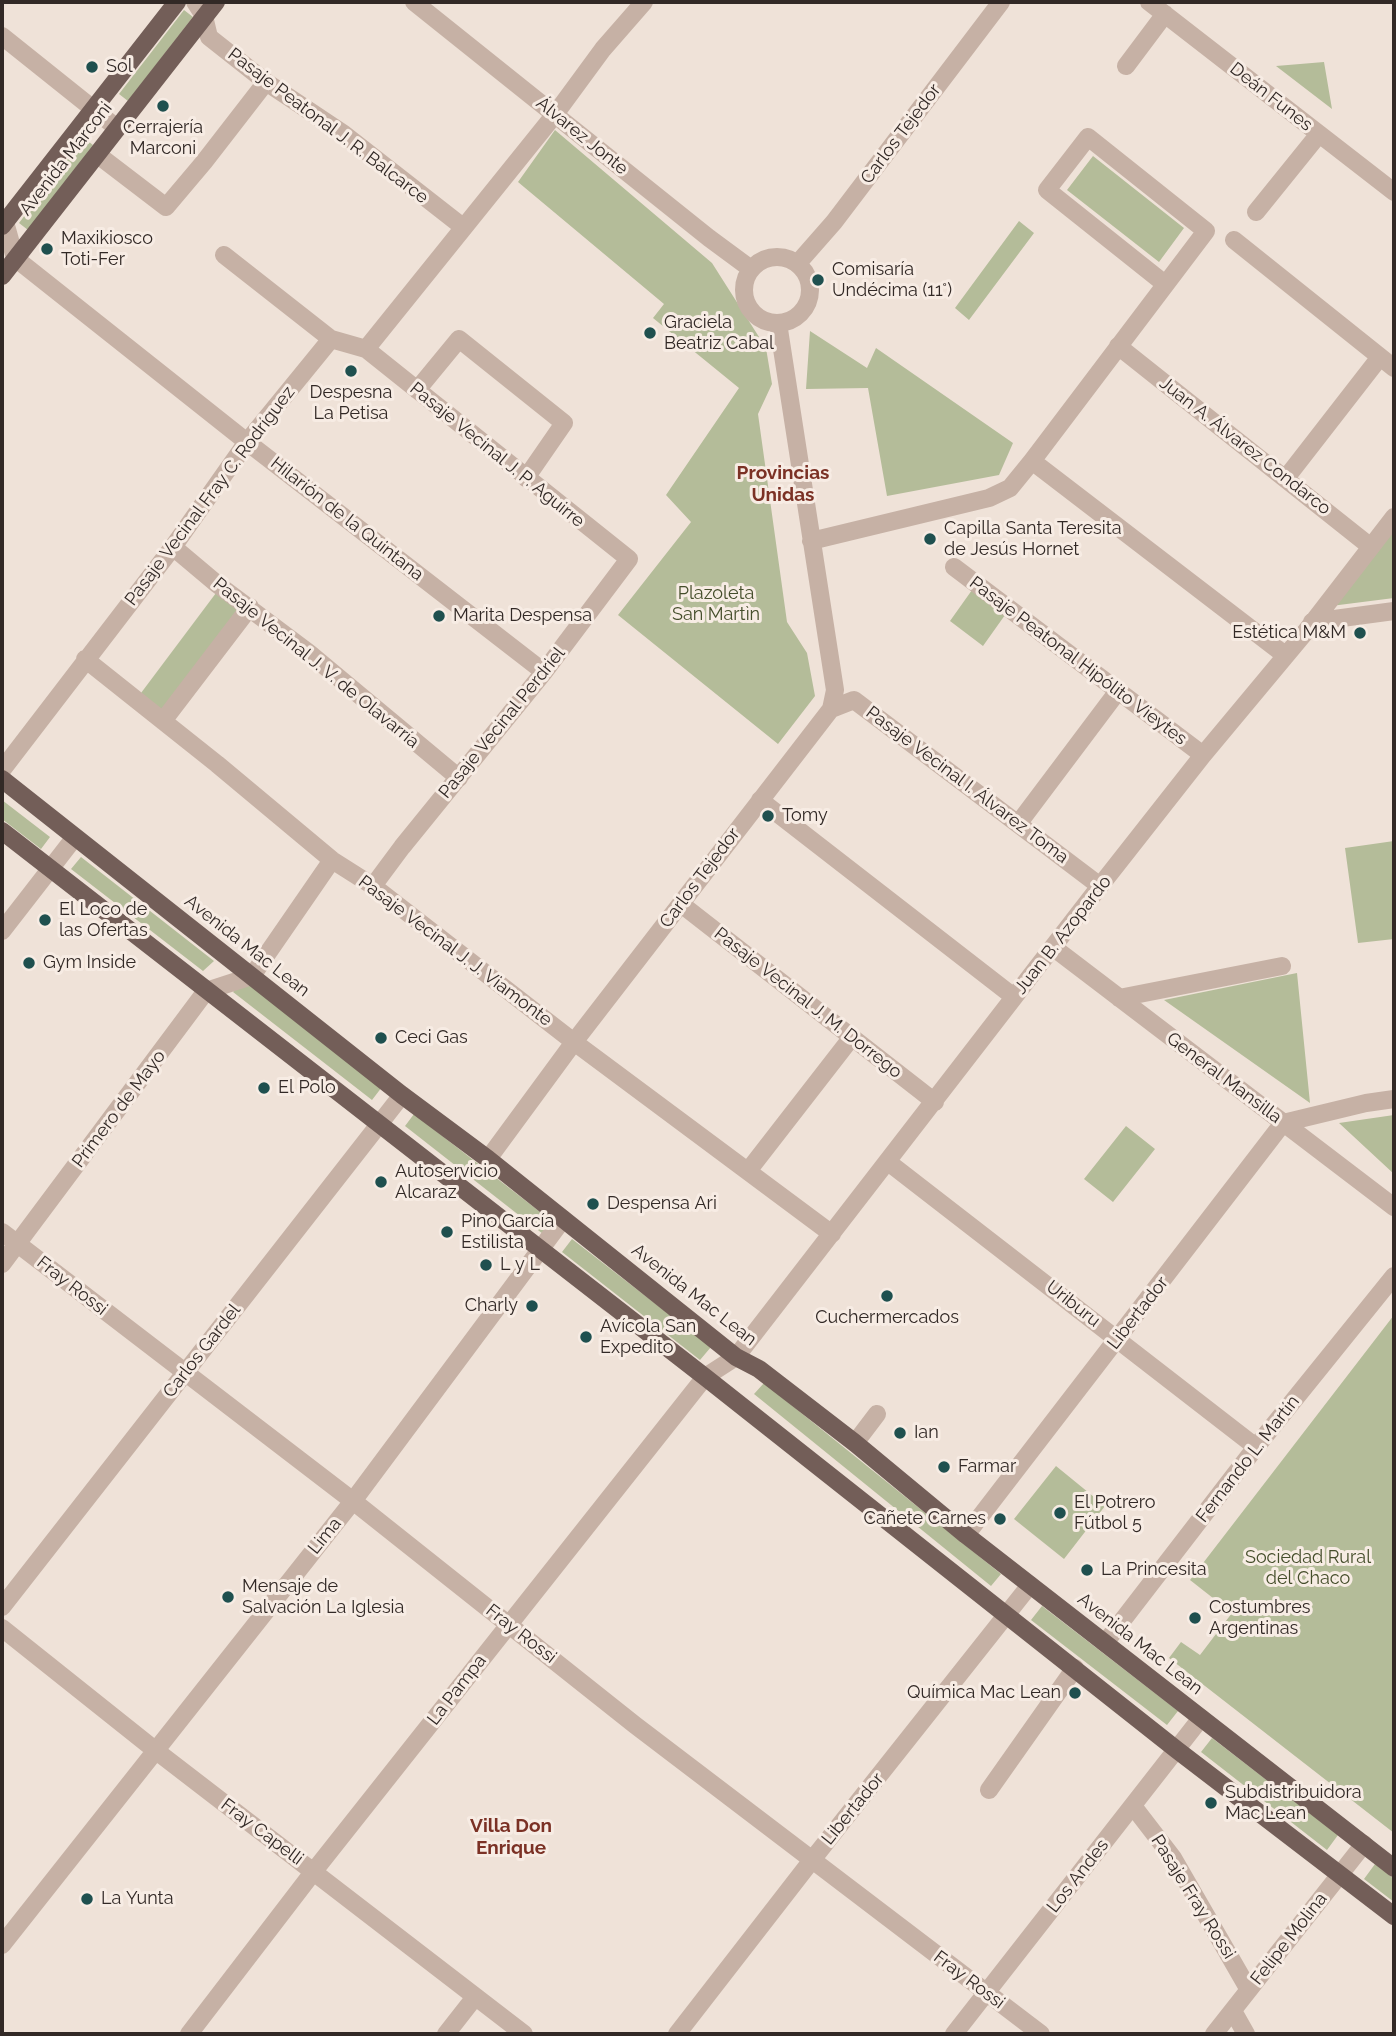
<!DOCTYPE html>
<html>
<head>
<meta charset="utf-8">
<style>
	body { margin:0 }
	#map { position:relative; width:1396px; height:2036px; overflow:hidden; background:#efe2d8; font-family:Raleway,sans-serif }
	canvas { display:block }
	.frame { position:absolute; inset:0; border:4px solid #322926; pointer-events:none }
</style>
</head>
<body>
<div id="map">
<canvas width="1396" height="2036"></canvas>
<div class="frame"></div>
</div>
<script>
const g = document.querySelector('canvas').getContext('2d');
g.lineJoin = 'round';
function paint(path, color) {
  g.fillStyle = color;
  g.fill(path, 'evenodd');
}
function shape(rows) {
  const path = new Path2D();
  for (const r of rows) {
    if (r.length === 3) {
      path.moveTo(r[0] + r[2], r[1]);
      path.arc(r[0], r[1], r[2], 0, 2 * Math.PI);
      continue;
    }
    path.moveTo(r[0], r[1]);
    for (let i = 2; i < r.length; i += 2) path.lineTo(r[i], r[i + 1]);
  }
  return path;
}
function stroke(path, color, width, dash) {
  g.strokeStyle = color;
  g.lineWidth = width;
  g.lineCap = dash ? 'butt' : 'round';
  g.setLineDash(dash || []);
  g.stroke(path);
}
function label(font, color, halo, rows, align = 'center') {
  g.font = font + ' Raleway,sans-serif';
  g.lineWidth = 6;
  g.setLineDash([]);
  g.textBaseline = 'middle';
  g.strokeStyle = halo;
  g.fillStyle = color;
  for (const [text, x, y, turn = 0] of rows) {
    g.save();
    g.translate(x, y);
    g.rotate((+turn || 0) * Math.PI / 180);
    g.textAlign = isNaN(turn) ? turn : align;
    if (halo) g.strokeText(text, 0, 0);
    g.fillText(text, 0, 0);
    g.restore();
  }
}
paint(shape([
	[184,10,193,17,128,101,119,94],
	[1324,62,1332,109,1276,66],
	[555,130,712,263,766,348,772,384,758,414,787,622,807,653,815,696,778,744,618,615,691,522,666,495,739,388,653,318,664,304,518,182],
	[84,138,93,145,28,230,19,223],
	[1093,156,1184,228,1159,262,1067,190],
	[1019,221,1034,233,969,320,955,308],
	[810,331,867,368,876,348,1013,443,999,475,887,496,868,388,806,389],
	[1394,527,1394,598,1331,606],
	[972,590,1005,615,983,646,950,621],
	[216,593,242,612,164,717,138,697],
	[2,800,50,837,41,849,2,819],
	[1394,841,1394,939,1358,943,1345,848],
	[81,857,214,961,203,971,71,869],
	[1297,973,1310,1103,1164,1000],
	[243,980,382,1087,372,1100,233,992],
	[414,1114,553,1222,543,1234,405,1126],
	[1394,1115,1394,1174,1339,1123],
	[1126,1126,1155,1149,1113,1202,1084,1179],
	[572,1239,711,1347,700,1360,562,1252],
	[1394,1315,1394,1833,1169,1658,1181,1642,1200,1655,1232,1613,1190,1580],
	[764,1383,1001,1574,991,1586,754,1394],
	[1056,1466,1105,1506,1064,1559,1014,1519],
	[1042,1606,1178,1711,1167,1725,1031,1620],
	[1212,1738,1338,1835,1327,1850,1201,1752],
	[1375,1864,1394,1879,1394,1902,1364,1879]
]), '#b4bc99');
stroke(shape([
	[195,2,204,16,209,37,266,82,344,134,463,227],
	[414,2,709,238,751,269],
	[1149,2,1394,192],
	[2,36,117,128],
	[1126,66,1165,14],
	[98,155,166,207,204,162,266,82],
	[1256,212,1319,134],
	[2,219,5,222,15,258,247,442,544,672],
	[1234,240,1394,368],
	[224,255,331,339],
	[777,290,33],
	[798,263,834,222,1001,2],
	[1118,346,1371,547],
	[366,349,629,559,544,672,402,847,373,886],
	[417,390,459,339,564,423,526,478],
	[1032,461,1285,655],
	[1286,478,1380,357],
	[811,541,989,498,1010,488,1032,461,1206,231,1088,137,1047,190,1165,284],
	[173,547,217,584,309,653,459,778],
	[954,567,1203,755],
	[1312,622,1394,611],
	[85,659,217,764,332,860,373,886,574,1042,832,1234],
	[831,709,854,700,1100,886],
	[163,721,250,607],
	[2,770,173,547,247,442,331,339,366,349,556,113,603,49,644,2],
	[760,800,1014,997],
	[1018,824,1118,691],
	[681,904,935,1102],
	[2,931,75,837],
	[1054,948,1394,1207],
	[1119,998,1282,966],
	[488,1159,574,1042,831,709,835,690,778,323],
	[888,1162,1256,1447],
	[748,1171,852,1037],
	[2,1232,353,1501,635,1725,1041,2034],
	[2,1264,206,991,252,976,332,860],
	[855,1443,877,1414],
	[966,1535,1283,1123,1366,1103,1394,1099],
	[2,1607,402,1095],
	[2,1628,155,1750,524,2034],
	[1105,1643,1256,1447,1394,1276],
	[989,1790,1075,1668],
	[1133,1806,1173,1858,1249,1990],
	[2,1945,353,1501,563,1219],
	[1233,2011,1246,2034],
	[189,2034,314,1871,705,1377,736,1357,1100,886,1203,755,1303,635,1394,517],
	[446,2034,475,1997],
	[677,2034,812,1860,1030,1585],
	[954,2034,1201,1718],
	[1214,2034,1364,1844]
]), '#c6b1a5', 18);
stroke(shape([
	[2,226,177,2],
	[2,276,216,2],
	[2,779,402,1095,488,1159,736,1357,759,1369,855,1443,966,1535,1394,1868],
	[2,831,705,1377,1177,1750,1394,1916]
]), '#735e58', 18);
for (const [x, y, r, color] of [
	[92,67,7,"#1f504f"],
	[163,106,7,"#1f504f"],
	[47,249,7,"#1f504f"],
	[818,280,7,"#1f504f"],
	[650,333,7,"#1f504f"],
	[351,371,7,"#1f504f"],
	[930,539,7,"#1f504f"],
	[439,616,7,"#1f504f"],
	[1360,633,7,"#1f504f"],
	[768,816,7,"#1f504f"],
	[45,920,7,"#1f504f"],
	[29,963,7,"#1f504f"],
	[381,1038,7,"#1f504f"],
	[264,1088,7,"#1f504f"],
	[381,1182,7,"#1f504f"],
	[593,1204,7,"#1f504f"],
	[447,1232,7,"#1f504f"],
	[486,1265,7,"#1f504f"],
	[887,1296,7,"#1f504f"],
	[532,1306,7,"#1f504f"],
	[586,1337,7,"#1f504f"],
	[900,1433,7,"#1f504f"],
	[944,1467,7,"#1f504f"],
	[1060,1513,7,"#1f504f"],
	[1000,1519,7,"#1f504f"],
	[1087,1570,7,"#1f504f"],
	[228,1597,7,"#1f504f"],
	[1195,1618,7,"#1f504f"],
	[1075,1693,7,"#1f504f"],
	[1211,1803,7,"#1f504f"],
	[87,1899,7,"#1f504f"]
]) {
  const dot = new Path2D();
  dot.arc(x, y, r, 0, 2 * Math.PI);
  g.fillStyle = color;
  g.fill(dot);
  stroke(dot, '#f7ece4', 2.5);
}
label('18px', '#322926', '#f7ece4', [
	["Sol",106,67],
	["Cerrajería",163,128,"center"],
	["Marconi",163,149,"center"],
	["Maxikiosco",61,239],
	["Toti-Fer",61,260],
	["Comisaría",832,270],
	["Undécima (11°)",832,291],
	["Graciela",664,323],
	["Beatriz Cabal",664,344],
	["Despesna",351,393,"center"],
	["La Petisa",351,414,"center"],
	["Capilla Santa Teresita",944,529],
	["de Jesús Hornet",944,550],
	["Marita Despensa",453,616],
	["Estética M&M",1346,633,"right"],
	["Tomy",782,816],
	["El Loco de",59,910],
	["las Ofertas",59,931],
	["Gym Inside",43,963],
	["Ceci Gas",395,1038],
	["El Polo",278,1088],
	["Autoservicio",395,1172],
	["Alcaraz",395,1193],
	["Despensa Ari",607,1204],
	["Pino García",461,1222],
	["Estilista",461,1243],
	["L y L",500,1265],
	["Charly",518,1306,"right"],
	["Cuchermercados",887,1318,"center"],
	["Avícola San",600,1327],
	["Expedito",600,1348],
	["Ian",914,1433],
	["Farmar",958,1467],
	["El Potrero",1074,1503],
	["Fútbol 5",1074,1524],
	["Cañete Carnes",986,1519,"right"],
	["La Princesita",1101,1570],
	["Mensaje de",242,1587],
	["Salvación La Iglesia",242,1608],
	["Costumbres",1209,1608],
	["Argentinas",1209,1629],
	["Química Mac Lean",1061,1693,"right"],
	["Subdistribuidora",1225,1793],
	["Mac Lean",1225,1814],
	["La Yunta",101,1899]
], 'left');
label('18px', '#322926', '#f7ece4', [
	["Deán Funes",1271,97,38],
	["Pasaje Peatonal J. R. Balcarce",328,126,37],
	["Carlos Tejedor",901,134,-53],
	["Álvarez Jonte",582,136,39],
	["Avenida Marconi",66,159,-52],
	["Juan A. Álvarez Condarco",1245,446,38],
	["Pasaje Vecinal J. P. Aguirre",497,455,39],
	["Pasaje Vecinal Fray C. Rodríguez",210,496,-53],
	["Hilarión de la Quintana",347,519,38],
	["Pasaje Peatonal Hipólito Vieytes",1078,661,37],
	["Pasaje Vecinal J. V. de Olavarría",316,663,39],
	["Pasaje Vecinal Perdriel",502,723,-51],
	["Pasaje Vecinal I. Álvarez Toma",967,785,37],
	["Carlos Tejedor",700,878,-53],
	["Juan B. Azopardo",1063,935,-52],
	["Avenida Mac Lean",247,946,38],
	["Pasaje Vecinal J. J. Viamonte",455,951,37],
	["Pasaje Vecinal J. M. Dorrego",808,1003,38],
	["General Mansilla",1224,1078,37],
	["Primero de Mayo",119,1109,-53],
	["Fray Rossi",72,1286,38],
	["Avenida Mac Lean",694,1295,38],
	["Uriburu",1073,1304,38],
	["Libertador",1138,1313,-52],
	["Carlos Gardel",202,1351,-52],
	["Fernando L. Martín",1248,1459,-52],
	["Lima",325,1536,-51],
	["Fray Rossi",521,1634,38],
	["Avenida Mac Lean",1140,1644,38],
	["La Pampa",457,1690,-52],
	["Libertador",853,1809,-51],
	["Fray Capelli",262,1832,37],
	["Los Andes",1078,1876,-52],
	["Pasaje Fray Rossi",1193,1897,58],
	["Felipe Molina",1289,1939,-52],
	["Fray Rossi",969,1980,37]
]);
label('18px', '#454e2b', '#f7ece4', [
	["Plazoleta",716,594],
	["San Martìn",716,615],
	["Sociedad Rural",1308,1558],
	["del Chaco",1308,1579]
]);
label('bold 19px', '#7b3125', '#f7ece4', [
	["Provincias",783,473],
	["Unidas",783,495],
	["Villa Don",511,1826],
	["Enrique",511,1848]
]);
</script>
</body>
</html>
